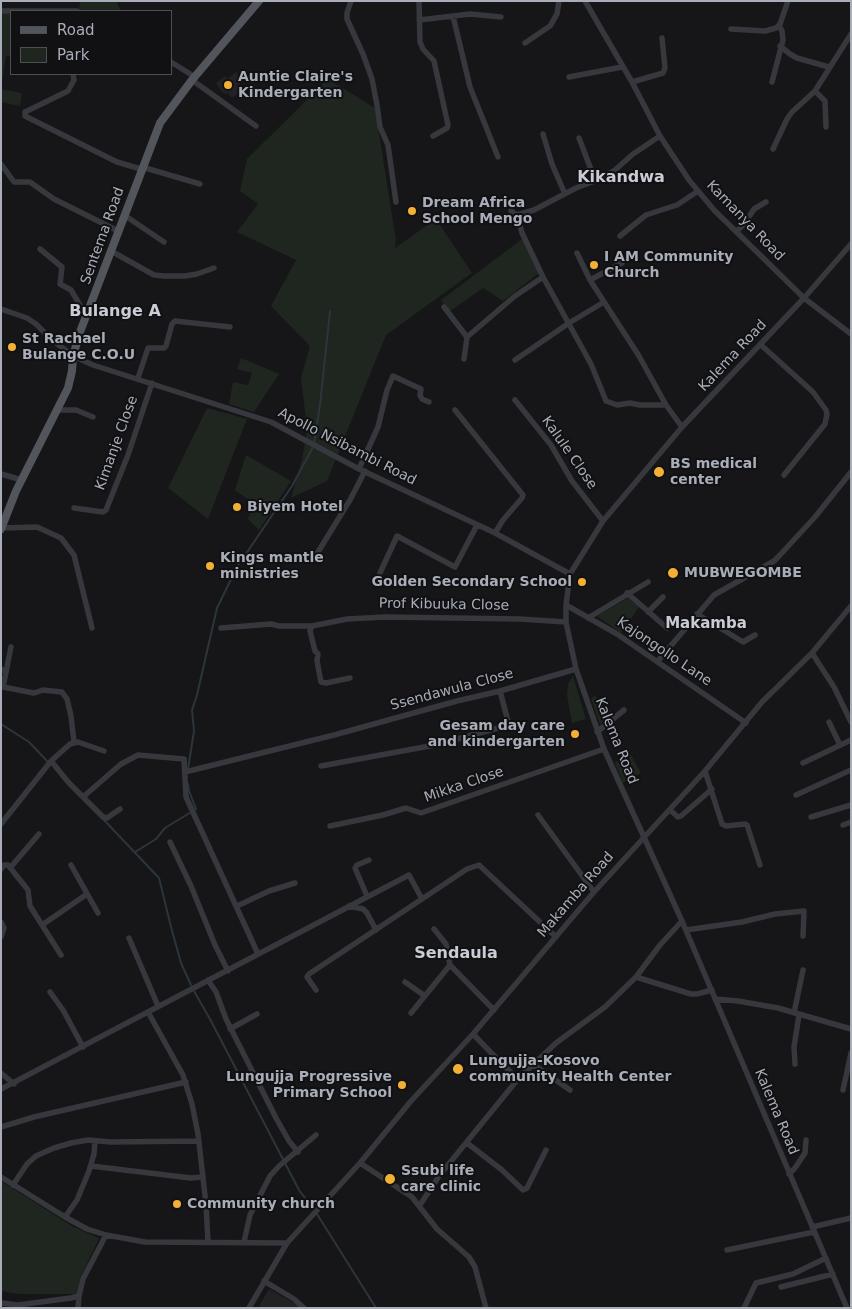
<!DOCTYPE html>
<html>
<head>
<meta charset="utf-8">
<style>
	body { margin:0 }
	#map { position:relative; width:852px; height:1309px; overflow:hidden; background:#161618; font-family:"DejaVu Sans",sans-serif }
	canvas { display:block }
	.frame { position:absolute; inset:0; border:2px solid #a8adb8; pointer-events:none }
	.legend { position:absolute; left:10px; top:10px; width:162px; height:65px; box-sizing:border-box; background:#111113; border:1px solid #4d4f55; margin:0; padding:6px 9px; list-style:none; font-size:15px; color:#a8adb8 }
	.legend li { display:flex; align-items:center; gap:10px; height:25px }
	.legend b { width:25px; border:1px solid #4d4f55 }
</style>
</head>
<body>
<div id="map">
<canvas width="852" height="1309"></canvas>
<div class="frame"></div>
<ul class="legend">
<li><b style="height:6px;background:#53555c"></b>Road</li>
<li><b style="height:14px;background:#1e261f"></b>Park</li>
</ul>
</div>
<script>
const g = document.querySelector('canvas').getContext('2d');
g.lineJoin = 'round';
function paint(path, color) {
  g.fillStyle = color;
  g.fill(path, 'evenodd');
}
function shape(rows) {
  const path = new Path2D();
  for (const r of rows) {
    path.moveTo(r[0], r[1]);
    for (let i = 2; i < r.length; i += 2) path.lineTo(r[i], r[i + 1]);
  }
  return path;
}
function stroke(path, color, width, dash) {
  g.strokeStyle = color;
  g.lineWidth = width;
  g.lineCap = dash ? 'butt' : 'round';
  g.setLineDash(dash || []);
  g.stroke(path);
}
function label(font, color, halo, rows, align = 'center') {
  g.font = font + ' "DejaVu Sans",sans-serif';
  g.lineWidth = 4;
  g.setLineDash([]);
  g.textBaseline = 'middle';
  g.strokeStyle = halo;
  g.fillStyle = color;
  for (const [text, x, y, turn = 0] of rows) {
    g.save();
    g.translate(x, y);
    g.rotate((+turn || 0) * Math.PI / 180);
    g.textAlign = isNaN(turn) ? turn : align;
    if (halo) g.strokeText(text, 0, 0);
    g.fillText(text, 0, 0);
    g.restore();
  }
}
paint(shape([
	[236,72,242,80,238,86,241,91,232,98,228,93,226,94,224,92,222,92,216,83,225,76,227,79],
	[269,1289,303,1308,258,1308]
]), '#222225');
paint(shape([
	[80,1,117,1,120,10,79,11],
	[1,14,11,14,11,56,6,56,1,89,22,93,20,106,1,102],
	[328,79,375,108,396,240,395,248,436,219,472,273,386,335,327,481,291,498,302,460,307,430,301,377,310,346,271,306,296,260,237,232,258,204,240,191,247,159],
	[522,239,539,273,503,301,483,288,449,312,441,300],
	[241,358,279,374,254,412,229,404,233,382,248,385,252,373,237,369],
	[207,408,247,419,208,519,168,488],
	[246,455,291,481,259,530,248,519,254,504,235,490],
	[628,598,639,607,621,633,597,616],
	[573,676,586,719,572,723,567,695,568,684],
	[595,696,612,712,600,725,591,698],
	[630,753,641,773,623,783,615,763],
	[1,1181,72,1226,99,1238,80,1279,77,1294,20,1294,1,1291]
]), '#1e261f');
stroke(shape([
	[314,443,320,405,330,311],
	[1,724,29,742,48,762],
	[188,769,194,731,192,710,197,695,217,608,237,567,292,486,313,447],
	[103,819,159,878,171,927,181,963,191,985],
	[135,852,156,839,165,828,196,809,189,791,188,784],
	[194,991,211,1021,299,1190,314,1210],
	[317,1214,376,1308]
]), '#2c353c', 2);
stroke(shape([
	[351,1,347,13,347,19,363,54,372,79,377,105,380,127,388,145,396,202],
	[419,1,420,42,423,49,434,61,448,125,447,128,433,136],
	[585,1,632,82,660,136,689,180,714,210,804,298,851,334],
	[1,11,77,11],
	[453,16,470,87,498,157],
	[419,20,470,14,501,17],
	[731,29,765,31,776,28,780,24,788,1],
	[525,43,550,26,557,14,559,1],
	[780,46,790,54,797,58,829,67],
	[171,62,195,77],
	[73,74,74,80,68,91,25,112,25,116,117,162,141,169],
	[569,77,622,67],
	[192,80,256,126],
	[632,82,663,73,665,68,662,38],
	[772,82,783,40,782,31,779,25],
	[815,91,825,101,826,127],
	[543,134,552,164,565,194],
	[579,138,595,180],
	[773,149,787,119,792,112,815,91,851,34],
	[1,164,14,182,30,182,54,199,118,231],
	[142,167,200,184],
	[511,211,517,215,534,210,576,188,600,179,615,170,633,154,660,136],
	[124,215,164,242],
	[517,215,522,233,543,277,591,364,606,401,617,405,630,403,640,405,666,405],
	[736,232,745,223,754,209,766,202],
	[620,236,646,215,677,205,698,191],
	[40,249,62,267,60,284,71,290,81,307,88,312],
	[111,251,154,275,164,276,185,276,197,274,214,268],
	[577,253,590,280,639,356,666,405,682,427],
	[590,280,622,263],
	[444,307,467,337,515,296,543,277],
	[1,309,27,318,36,324,51,339,73,356,93,365,271,422,359,469,495,533,570,574],
	[761,345,813,392,826,410,827,414,825,424,784,475],
	[464,359,467,337],
	[515,360,569,323,604,302],
	[138,378,148,348,164,348,166,346,172,324,175,321,230,327],
	[515,400,551,445,572,481,603,521],
	[56,410,76,410,93,417],
	[455,410,523,495,522,498,503,520,495,533],
	[359,469,378,427,387,390,393,376,421,389,420,395,422,399,429,402],
	[1,474,22,480],
	[74,508,103,512,106,510,128,455,152,383],
	[2,528,37,527,61,538,74,555,92,628],
	[318,552,350,500,365,471],
	[380,573,397,536,455,567,477,525],
	[627,593,667,628],
	[566,605,617,634,746,723],
	[648,612,663,597],
	[697,614,743,642,755,635],
	[588,618,648,582],
	[221,628,271,624,279,626,312,626],
	[812,653,834,687,851,722],
	[657,662,714,595,774,561,780,555,815,517,851,472],
	[1,669,6,672,3,687,34,693,43,690,62,692,67,699,71,716,74,742],
	[6,672,11,647],
	[350,678,326,683,321,682,317,661,318,654,315,651,310,631,312,626,347,619,385,617,520,619,566,622],
	[829,722,840,745],
	[597,732,624,710],
	[51,761,69,783,103,817,107,818,120,809],
	[803,763,851,740],
	[321,766,435,745,509,725,500,691],
	[705,771,722,824,726,826,745,824,747,825,760,865],
	[185,772,334,735,457,701,500,691,576,669],
	[796,795,851,770],
	[83,797,121,764,138,755,184,759,186,797,258,954],
	[670,810,678,817,681,816,712,789],
	[538,815,594,892],
	[811,817,851,805],
	[1,824,51,761,70,744,78,742,104,751],
	[843,825,851,822],
	[330,826,383,815,406,808,421,813,604,749],
	[170,842,191,886,215,945,228,971],
	[71,865,98,913],
	[10,868,39,834],
	[1,869,4,865,8,865,28,890,30,906,61,955],
	[367,896,355,868,357,865,369,860],
	[237,906,269,891,295,883],
	[349,906,363,909,367,913,376,930],
	[1,922,4,928,1,937],
	[42,925,87,894],
	[434,929,446,944,450,965,494,1010],
	[686,930,742,922,775,914,804,911,803,936],
	[129,938,158,1006],
	[636,977,660,945,682,921],
	[208,980,216,992,226,1019,276,1118,289,1141,298,1152],
	[405,982,425,996],
	[316,990,307,977,309,974,422,899],
	[50,992,63,1010,83,1047],
	[715,999,738,1001,778,1008,851,1029],
	[148,1012,183,1075,192,1104,198,1134,206,1204,208,1242],
	[411,1013,450,965],
	[794,1013,803,970],
	[230,1029,257,1014],
	[473,1034,501,1063,518,1079],
	[795,1064,794,1047,799,1015],
	[534,1065,570,1090],
	[1,1073,14,1084],
	[1,1089,409,875,422,899,467,869,479,865,556,937],
	[843,1090,851,1053],
	[1,1127,34,1117,186,1082],
	[467,1143,502,1170,523,1190,527,1188,546,1150],
	[360,1163,412,1197,437,1229,469,1257,475,1267,486,1308],
	[91,1166,191,1178,203,1177],
	[789,1174,795,1168,805,1153,806,1140],
	[1,1177,65,1217,87,1229,106,1235,145,1242,287,1243],
	[13,1185,27,1164,36,1156,54,1148,71,1143,88,1140,111,1142,199,1141],
	[420,1205,439,1176,518,1079,556,1043,605,1007,636,977,691,994,697,994,712,990],
	[65,1217,77,1200,89,1171,94,1154,95,1141],
	[812,1227,851,1218],
	[244,1242,250,1215,270,1176,279,1166,316,1135],
	[727,1250,814,1232],
	[264,1281,294,1299,304,1308],
	[781,1287,833,1274],
	[1,1303,18,1305,71,1298,79,1296,83,1279,106,1235],
	[78,1308,79,1296],
	[249,1308,287,1243,360,1163,411,1101,473,1034,594,892,705,771,762,702,812,653,851,606],
	[744,1308,756,1283,793,1274,826,1258],
	[847,1308,682,921,604,749,576,669,566,622,566,605,570,574,603,521,682,427,804,298,851,244]
]), '#37383d', 5.5);
stroke(shape([
	[1,529,16,491,68,388,72,371,73,356,80,332,160,123,192,80,259,1]
]), '#53555c', 8);
for (const [x, y, r, color] of [
	[228,85,5,"#f2b134"],
	[412,211,5,"#f2b134"],
	[594,265,5,"#f2b134"],
	[12,347,5,"#f2b134"],
	[659,472,6,"#f2b134"],
	[237,507,5,"#f2b134"],
	[210,566,5,"#f2b134"],
	[673,573,6,"#f2b134"],
	[582,582,5,"#f2b134"],
	[575,734,5,"#f2b134"],
	[458,1069,6,"#f2b134"],
	[402,1085,5,"#f2b134"],
	[390,1179,6,"#f2b134"],
	[177,1204,5,"#f2b134"]
]) {
  const dot = new Path2D();
  dot.arc(x, y, r, 0, 2 * Math.PI);
  g.fillStyle = color;
  g.fill(dot);
  stroke(dot, '#111113', 2);
}
label('bold 14px', '#a8adb8', '#111113', [
	["Auntie Claire's",238,77],
	["Kindergarten",238,93],
	["Dream Africa",422,203],
	["School Mengo",422,219],
	["I AM Community",604,257],
	["Church",604,273],
	["St Rachael",22,339],
	["Bulange C.O.U",22,355],
	["BS medical",670,464],
	["center",670,480],
	["Biyem Hotel",247,507],
	["Kings mantle",220,558],
	["ministries",220,574],
	["MUBWEGOMBE",684,573],
	["Golden Secondary School",572,582,"right"],
	["Gesam day care",565,726,"right"],
	["and kindergarten",565,742,"right"],
	["Lungujja-Kosovo",469,1061],
	["community Health Center",469,1077],
	["Lungujja Progressive",392,1077,"right"],
	["Primary School",392,1093,"right"],
	["Ssubi life",401,1171],
	["care clinic",401,1187],
	["Community church",187,1204]
], 'left');
label('14px', '#a8adb8', '#111113', [
	["Kamanya Road",745,221,46],
	["Sentema Road",103,236,-70],
	["Kalema Road",733,356,-47],
	["Kimanje Close",117,443,-70],
	["Apollo Nsibambi Road",347,447,27],
	["Kalule Close",569,453,55],
	["Prof Kibuuka Close",444,605,1],
	["Kajongollo Lane",664,652,34],
	["Ssendawula Close",452,690,-15],
	["Kalema Road",616,741,68],
	["Mikka Close",464,785,-19],
	["Makamba Road",576,895,-49],
	["Kalema Road",776,1112,67]
]);
label('bold 15px', '#c9ccd4', '#111113', [
	["Makamba",706,624]
]);
label('bold 16px', '#c9ccd4', '#111113', [
	["Kikandwa",621,178],
	["Bulange A",115,312],
	["Sendaula",456,954]
]);
</script>
</body>
</html>
